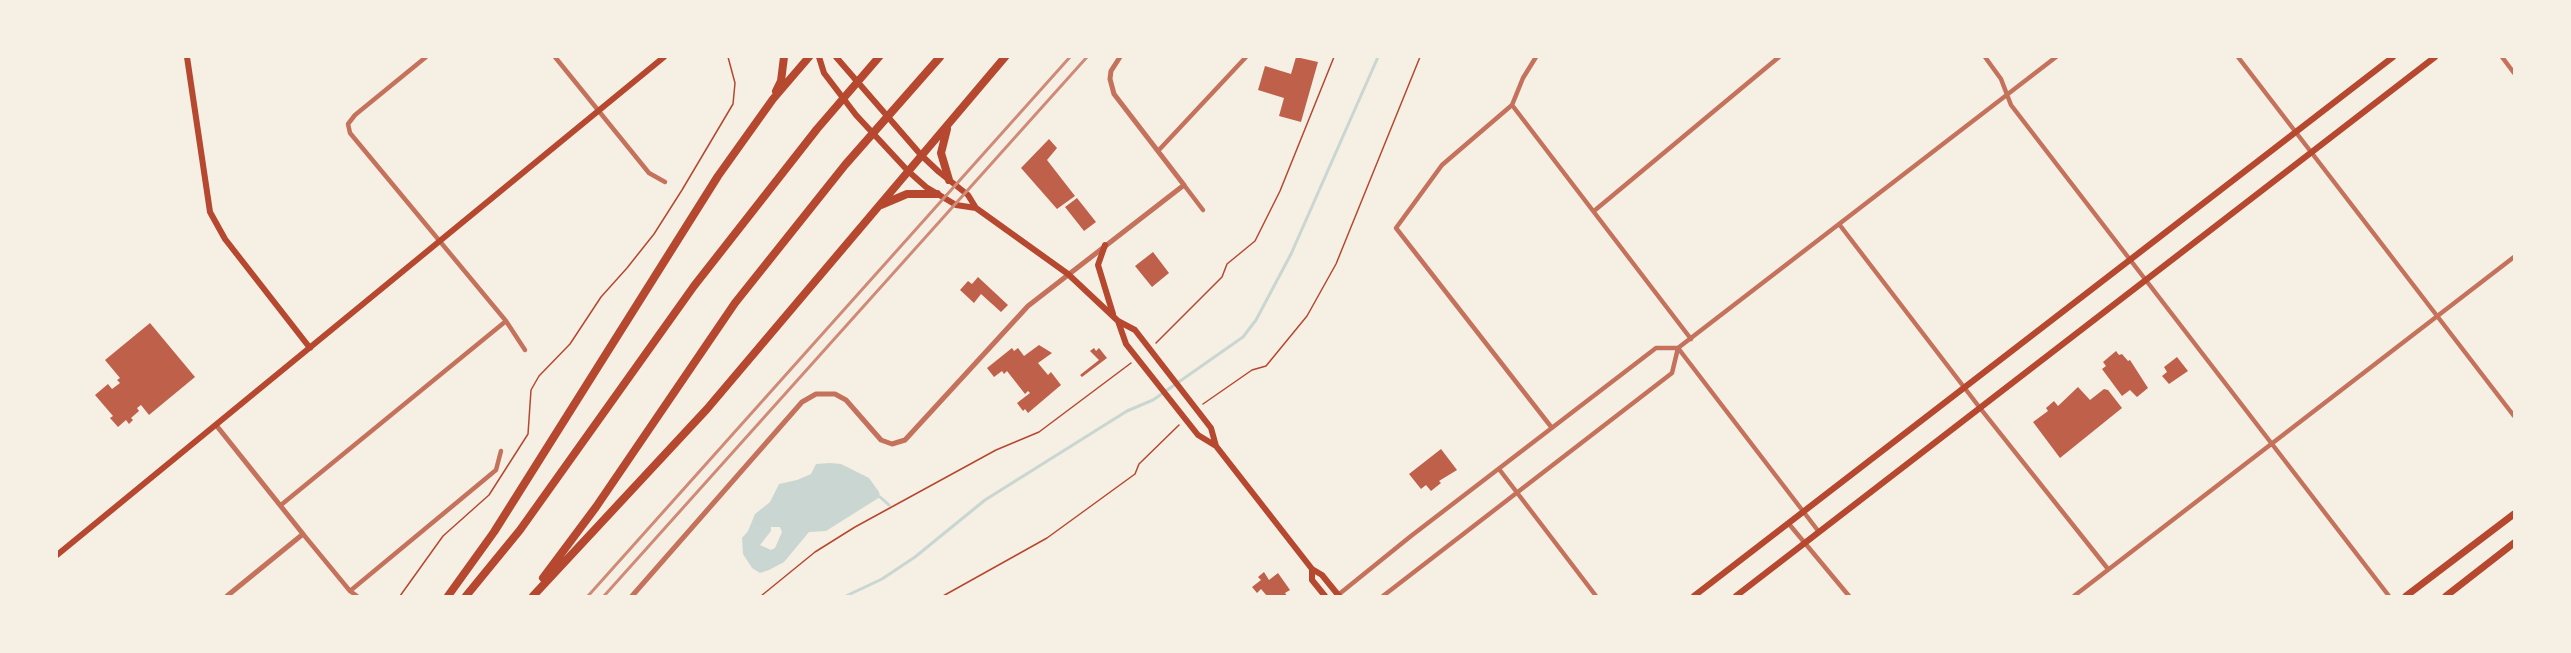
<!DOCTYPE html>
<html>
<head>
<meta charset="utf-8">
<style>
	body { margin:0 }
	#map { position:relative; width:2571px; height:653px; overflow:hidden; background:#f6efe4; font-family:Inter,sans-serif }
	canvas { display:block }
	.frame { position:absolute; inset:0; border:58px solid #f6efe4; pointer-events:none }
</style>
</head>
<body>
<div id="map">
<canvas width="2571" height="653"></canvas>
<div class="frame"></div>
</div>
<script>
const g = document.querySelector('canvas').getContext('2d');
g.lineJoin = 'round';
function paint(path, color) {
  g.fillStyle = color;
  g.fill(path, 'evenodd');
}
function shape(rows) {
  const path = new Path2D();
  for (const r of rows) {
    path.moveTo(r[0], r[1]);
    for (let i = 2; i < r.length; i += 2) path.lineTo(r[i], r[i + 1]);
  }
  return path;
}
function stroke(path, color, width, dash) {
  g.strokeStyle = color;
  g.lineWidth = width;
  g.lineCap = dash ? 'butt' : 'round';
  g.setLineDash(dash || []);
  g.stroke(path);
}
paint(shape([
	[830,463,841,464,869,478,879,492,880,497,826,531,809,532,784,562,769,570,760,573,752,568,743,554,742,538,748,531,755,514,770,502,779,484,797,480,811,474,816,464],
	[771,527,780,527,782,532,775,548,771,550,760,545,771,531]
]), '#c9d6d2');
stroke(shape([
	[880,497,889,505],
	[846,596,882,579,915,557,985,500,1127,411,1153,400,1243,337,1256,320,1291,254,1378,57]
]), '#c9d6d2', 3);
paint(shape([
	[1296,57,1318,62,1301,122,1279,116,1284,98,1258,90,1265,66,1291,74],
	[1049,139,1057,148,1047,160,1075,196,1057,209,1021,168],
	[1077,198,1096,222,1084,231,1065,207],
	[1153,252,1169,273,1152,287,1135,266],
	[978,277,1008,305,1001,312,981,294,974,303,960,290,968,281,972,284],
	[150,323,195,377,149,415,141,405,137,408,139,411,131,418,133,420,129,424,126,420,118,427,110,418,113,416,95,395,108,384,112,389,120,383,117,380,120,378,105,360],
	[1039,345,1052,353,1038,363,1048,375,1051,372,1061,385,1028,413,1025,409,1023,411,1017,403,1030,393,1028,391,1025,394,1007,371,1004,374,1002,371,994,377,987,368,1012,348,1014,351,1018,348,1024,356],
	[1094,348,1096,351,1099,348,1107,358,1082,377,1080,375,1099,360,1090,351],
	[2116,351,2119,355,2122,354,2128,361,2130,360,2148,388,2137,397,2130,390,2122,396,2102,369,2106,366,2103,362],
	[2177,357,2188,371,2169,384,2162,376,2167,372,2164,367],
	[2078,387,2090,400,2104,389,2108,390,2122,408,2060,458,2033,422,2048,411,2046,408,2054,401,2058,406],
	[1441,449,1457,470,1439,481,1441,483,1431,491,1426,485,1421,489,1409,474],
	[1264,572,1269,580,1278,573,1290,590,1285,593,1287,596,1267,596,1261,589,1257,593,1252,587,1261,580,1258,577]
]), '#bf614a');
stroke(shape([
	[1156,343,1222,277,1227,264,1255,241,1280,191,1334,57],
	[1203,404,1252,370,1266,366,1307,316,1336,264,1420,57],
	[400,596,443,536,489,495,528,434,531,390,539,376,570,344,601,297,627,268,654,234,682,190,733,104,735,83,728,57],
	[761,596,815,552,855,527,996,450,1039,432,1131,363],
	[943,596,1047,538,1135,474,1139,464,1179,425]
]), '#b5482f', 1.5);
stroke(shape([
	[426,57,355,115,348,124,350,133,506,321,525,350],
	[555,57,649,173,665,182],
	[1536,57,1523,78,1512,105,1442,165,1396,228,1552,428],
	[1985,57,2001,79,2011,105,2389,596],
	[2238,57,2514,416],
	[2502,57,2514,73],
	[1512,105,1691,339],
	[1158,151,1246,57],
	[1184,185,1203,210],
	[1594,211,1779,57],
	[1839,224,1980,408,2108,569],
	[1678,348,1819,532],
	[1499,469,1596,596],
	[281,505,506,321],
	[1789,524,1849,596],
	[303,534,350,591,357,596],
	[350,591,496,470,501,451],
	[1338,595,1411,536,1656,348,1678,348,2056,57],
	[1383,596,1672,373,1678,348],
	[2074,596,2514,257]
]), '#c5725c', 4.5);
stroke(shape([
	[216,425,303,534,227,596],
	[632,596,802,402,816,394,835,394,846,400,881,440,892,444,905,440,1028,306,1184,185,1114,94,1110,79,1111,71,1120,57]
]), '#c5725c', 5);
stroke(shape([
	[187,57,210,212,225,239,310,348],
	[819,57,824,73,856,115,908,171,926,187,956,205,976,208],
	[836,57,921,155,939,172,968,195,976,208,1068,274,1118,321,1135,330,1211,428,1216,446,1312,569,1322,575,1339,596],
	[1105,245,1098,265,1113,314],
	[1118,321,1126,344,1198,435,1216,446],
	[57,555,664,57],
	[1312,569,1312,580,1325,596],
	[1694,596,2393,57],
	[1736,596,2435,57]
]), '#b5482f', 6);
stroke(shape([
	[2406,596,2514,514],
	[2446,596,2514,543]
]), '#b5482f', 7);
stroke(shape([
	[776,91,781,81,784,57],
	[947,129,941,153,949,180],
	[881,205,907,194,937,194],
	[543,578,596,507,735,303,845,165,940,57],
	[448,596,494,532,718,176,773,99,809,57],
	[466,596,520,530,694,286,817,129,879,57],
	[533,596,707,409,1005,57]
]), '#b5482f', 8);
stroke(shape([
	[588,596,1070,57],
	[604,596,1087,57]
]), '#cf8b77', 3);
</script>
</body>
</html>
